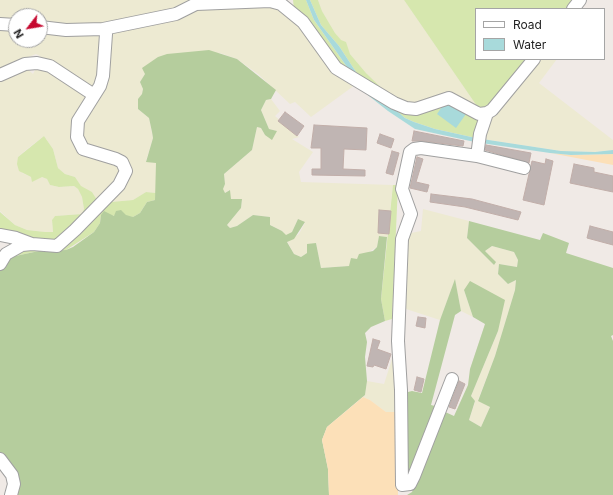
<!DOCTYPE html>
<html>
<head>
<meta charset="utf-8">
<style>
	body { margin:0 }
	#map { position:relative; width:613px; height:495px; overflow:hidden; background:#f0eae6; font-family:Inter,sans-serif }
	canvas { display:block }
	.legend { position:absolute; left:475px; top:8px; width:130px; height:52px; box-sizing:border-box; background:#fff; border:1px solid #a5a5a5; margin:0; padding:5px 7px; list-style:none; font-size:12px; color:#1f1f1f }
	.legend li { display:flex; align-items:center; gap:8px; height:20px }
	.legend b { width:20px; border:1px solid #a5a5a5 }
	.north { position:absolute; left:8px; top:8px; width:40px; height:40px; box-sizing:border-box; background:#fff; border:1px solid #a5a5a5; border-radius:50%; rotate:239deg; font-size:11px; font-weight:700; line-height:16px; text-align:center; color:#1f1f1f }
	.north::after { content:''; display:block; margin:auto; width:14px; height:18px; background:#c60930; clip-path:polygon(50% 0,100% 100%,50% 72%,0 100%) }
</style>
</head>
<body>
<div id="map">
<canvas width="613" height="495"></canvas>
<ul class="legend">
<li><b style="height:5px;background:#fff"></b>Road</li>
<li><b style="height:11px;background:#a8dadb"></b>Water</li>
</ul>
<div class="north">N</div>
</div>
<script>
const g = document.querySelector('canvas').getContext('2d');
g.lineJoin = 'round';
function paint(path, color) {
  g.fillStyle = color;
  g.fill(path, 'evenodd');
}
function shape(rows) {
  const path = new Path2D();
  for (const r of rows) {
    path.moveTo(r[0], r[1]);
    for (let i = 2; i < r.length; i += 2) path.lineTo(r[i], r[i + 1]);
  }
  return path;
}
function stroke(path, color, width, dash) {
  g.strokeStyle = color;
  g.lineWidth = width;
  g.lineCap = dash ? 'butt' : 'round';
  g.setLineDash(dash || []);
  g.stroke(path);
}
paint(shape([
	[0,0,224,0,102,27,40,25,40,16,16,16,16,23,0,22],
	[318,0,404,0,481,112,395,101,366,73,350,54,335,33,322,11],
	[260,4,286,11,355,85,311,117,295,102,290,104,258,74,237,59,220,53,145,74,140,82,143,89,142,94,138,100,138,109,149,118,153,138,146,161,157,163,156,193,146,192,133,200,111,202,128,171,89,150,78,131,96,96,108,34,196,7],
	[0,26,16,27,16,40,40,40,40,29,105,35,94,92,39,61,40,56,36,54,26,58,24,62,0,72],
	[539,59,557,59,539,83,613,140,613,150,595,152,561,151,482,139,490,120],
	[37,66,48,69,91,97,75,137,124,171,97,200,92,192,81,187,75,177,65,174,58,168,53,149,44,136,27,149,18,157,22,173,31,177,42,177,47,179,50,185,59,187,74,186,78,189,82,197,84,209,82,214,55,216,52,220,53,233,27,230,15,225,0,211,0,78,25,67,33,74],
	[271,99,280,111,275,116,299,137,292,139,313,152,299,172,301,182,393,185,387,237,379,236,377,247,357,259,349,266,321,268,316,243,307,253,301,257,294,254,287,241,299,234,305,223,298,219,292,232,286,236,282,231,270,225,270,217,253,215,237,226,230,228,227,225,241,208,242,199,230,199,229,190,225,193,222,189,225,184,224,174,252,150,257,127,261,128,265,135,277,131,269,129,261,110,266,100],
	[423,209,469,221,467,238,494,265,495,262,485,251,492,246,514,252,518,260,517,267,499,264,498,274,508,284,516,280,515,290,495,356,478,400,490,407,481,427,469,420,475,402,471,396,498,331,464,290,473,317,461,311,455,280,440,320,406,309,406,234,421,231],
	[394,353,397,412,386,412,370,400,363,397,365,395,367,381,384,384]
]), '#edead2');
paint(shape([
	[293,0,306,0,314,20,352,74,336,66,294,9],
	[310,0,318,0,322,11,335,33,341,40,346,42,350,54,366,73,395,101,358,75,339,46,321,25],
	[404,0,577,0,570,9,476,9,476,59,531,59,493,107,481,112],
	[374,93,399,109,439,104,481,118,476,138,435,129,414,122,405,118],
	[44,136,53,149,58,168,65,174,75,177,81,186,92,192,97,200,57,244,0,233,0,212,15,225,27,230,45,232,53,232,52,220,55,216,82,214,84,209,82,197,78,189,74,186,59,187,50,185,47,179,42,177,32,182,31,177,19,171,17,164,18,157],
	[393,185,398,185,392,319,385,321,381,299],
	[146,192,156,193,155,200,147,202,140,213,133,217,101,215,100,223,94,232,66,250,39,251,6,258,15,250,47,247,111,202,133,200]
]), '#d6e7ae');
paint(shape([
	[209,50,237,59,276,90,271,99,266,100,261,110,269,129,277,131,272,140,265,135,261,128,257,127,252,150,224,174,225,184,223,189,225,193,230,190,231,199,242,199,241,208,227,225,230,228,237,226,253,215,270,217,270,225,282,231,286,235,292,232,298,219,305,222,294,239,287,242,294,254,301,257,307,253,307,244,316,243,321,268,349,266,351,258,357,259,359,254,373,251,377,247,379,236,387,237,381,299,385,321,371,327,365,333,367,342,365,357,367,381,365,395,327,427,322,440,328,469,329,495,13,495,0,456,0,267,6,258,39,251,66,250,73,247,94,232,100,223,101,215,104,211,114,216,116,211,121,210,126,215,133,217,140,213,147,202,155,200,156,163,146,162,153,138,152,132,149,118,138,109,138,99,142,94,143,89,140,82,145,74,142,68,158,57,167,54],
	[469,221,540,240,543,233,569,243,566,253,613,268,613,335,611,336,613,341,613,495,407,495,412,492,424,466,443,411,454,416,468,385,470,369,485,324,473,317,464,290,470,281,505,300,498,331,471,396,475,401,469,420,481,427,490,407,478,401,495,356,515,290,516,280,508,284,498,274,499,264,517,267,518,260,514,252,492,246,485,251,496,262,494,265,467,238],
	[455,279,461,311,455,315,431,405,439,407,412,477,405,480,404,393,412,391,422,393,440,320]
]), '#b5cd9d');
paint(shape([
	[550,153,571,155,613,154,613,165],
	[363,397,370,400,386,412,397,412,398,495,329,495,328,469,322,440,327,427]
]), '#fce0b8');
paint(shape([
	[306,0,310,0,321,25,339,46,358,75,391,106,405,118,414,122,435,129,476,138,475,142,415,129,388,111,355,85,352,74,314,20],
	[446,101,466,114,456,128,437,114],
	[482,139,561,151,595,152,613,150,613,154,571,155,550,153,481,143]
]), '#a8dadb');
const building = shape([
	[285,112,304,126,297,136,278,121,285,112],
	[314,125,367,128,366,150,344,149,343,169,365,170,365,176,312,175,312,169,321,169,321,148,311,148,314,125],
	[414,131,464,141,463,146,422,141,412,141,414,131],
	[380,134,394,139,391,148,377,143,380,134],
	[486,145,531,153,529,163,485,150,486,145],
	[392,151,399,153,393,175,386,173,392,151],
	[417,157,423,159,416,182,429,185,427,192,410,188,417,157],
	[546,159,553,161,544,205,523,200,532,161,545,164,546,159],
	[574,164,594,168,594,172,613,176,613,192,570,183,574,164],
	[431,194,472,199,521,212,518,220,465,207,430,202,431,194],
	[379,210,391,211,389,234,378,233,379,210],
	[590,226,613,232,613,245,587,238,590,226],
	[418,317,426,318,425,328,416,326,418,317],
	[373,339,380,341,377,349,391,354,386,369,374,365,373,367,367,366,373,339],
	[417,377,424,379,421,392,414,390,417,377],
	[459,381,465,384,455,409,449,407,459,381]
]);
paint(building, '#c0b5b3');
stroke(building, '#c1aea9', 1);
const minor = shape([
	[573,9,580,0],
	[0,24,16,25],
	[103,29,176,14,196,4,270,1,281,4,303,22,336,68,394,103,406,108,416,109,449,98,479,114,487,113,492,110,534,59],
	[0,75,25,64,37,63,50,66,94,95],
	[477,156,480,134,487,113],
	[0,235,16,238,32,244],
	[0,264,6,254,22,245,32,244,57,246,75,230,119,185,126,171,122,162,116,159,83,149,77,137,78,121,100,86,103,76,106,34,103,29,66,30,40,27],
	[452,379,414,476,410,484,402,485,401,390,398,341,402,239,411,214,402,189,410,152,414,149,421,148,477,156,524,168],
	[0,459,12,475,14,484,11,495]
]);
stroke(minor, '#a0a0a0', 14);
stroke(minor, '#fff', 12);
</script>
</body>
</html>
